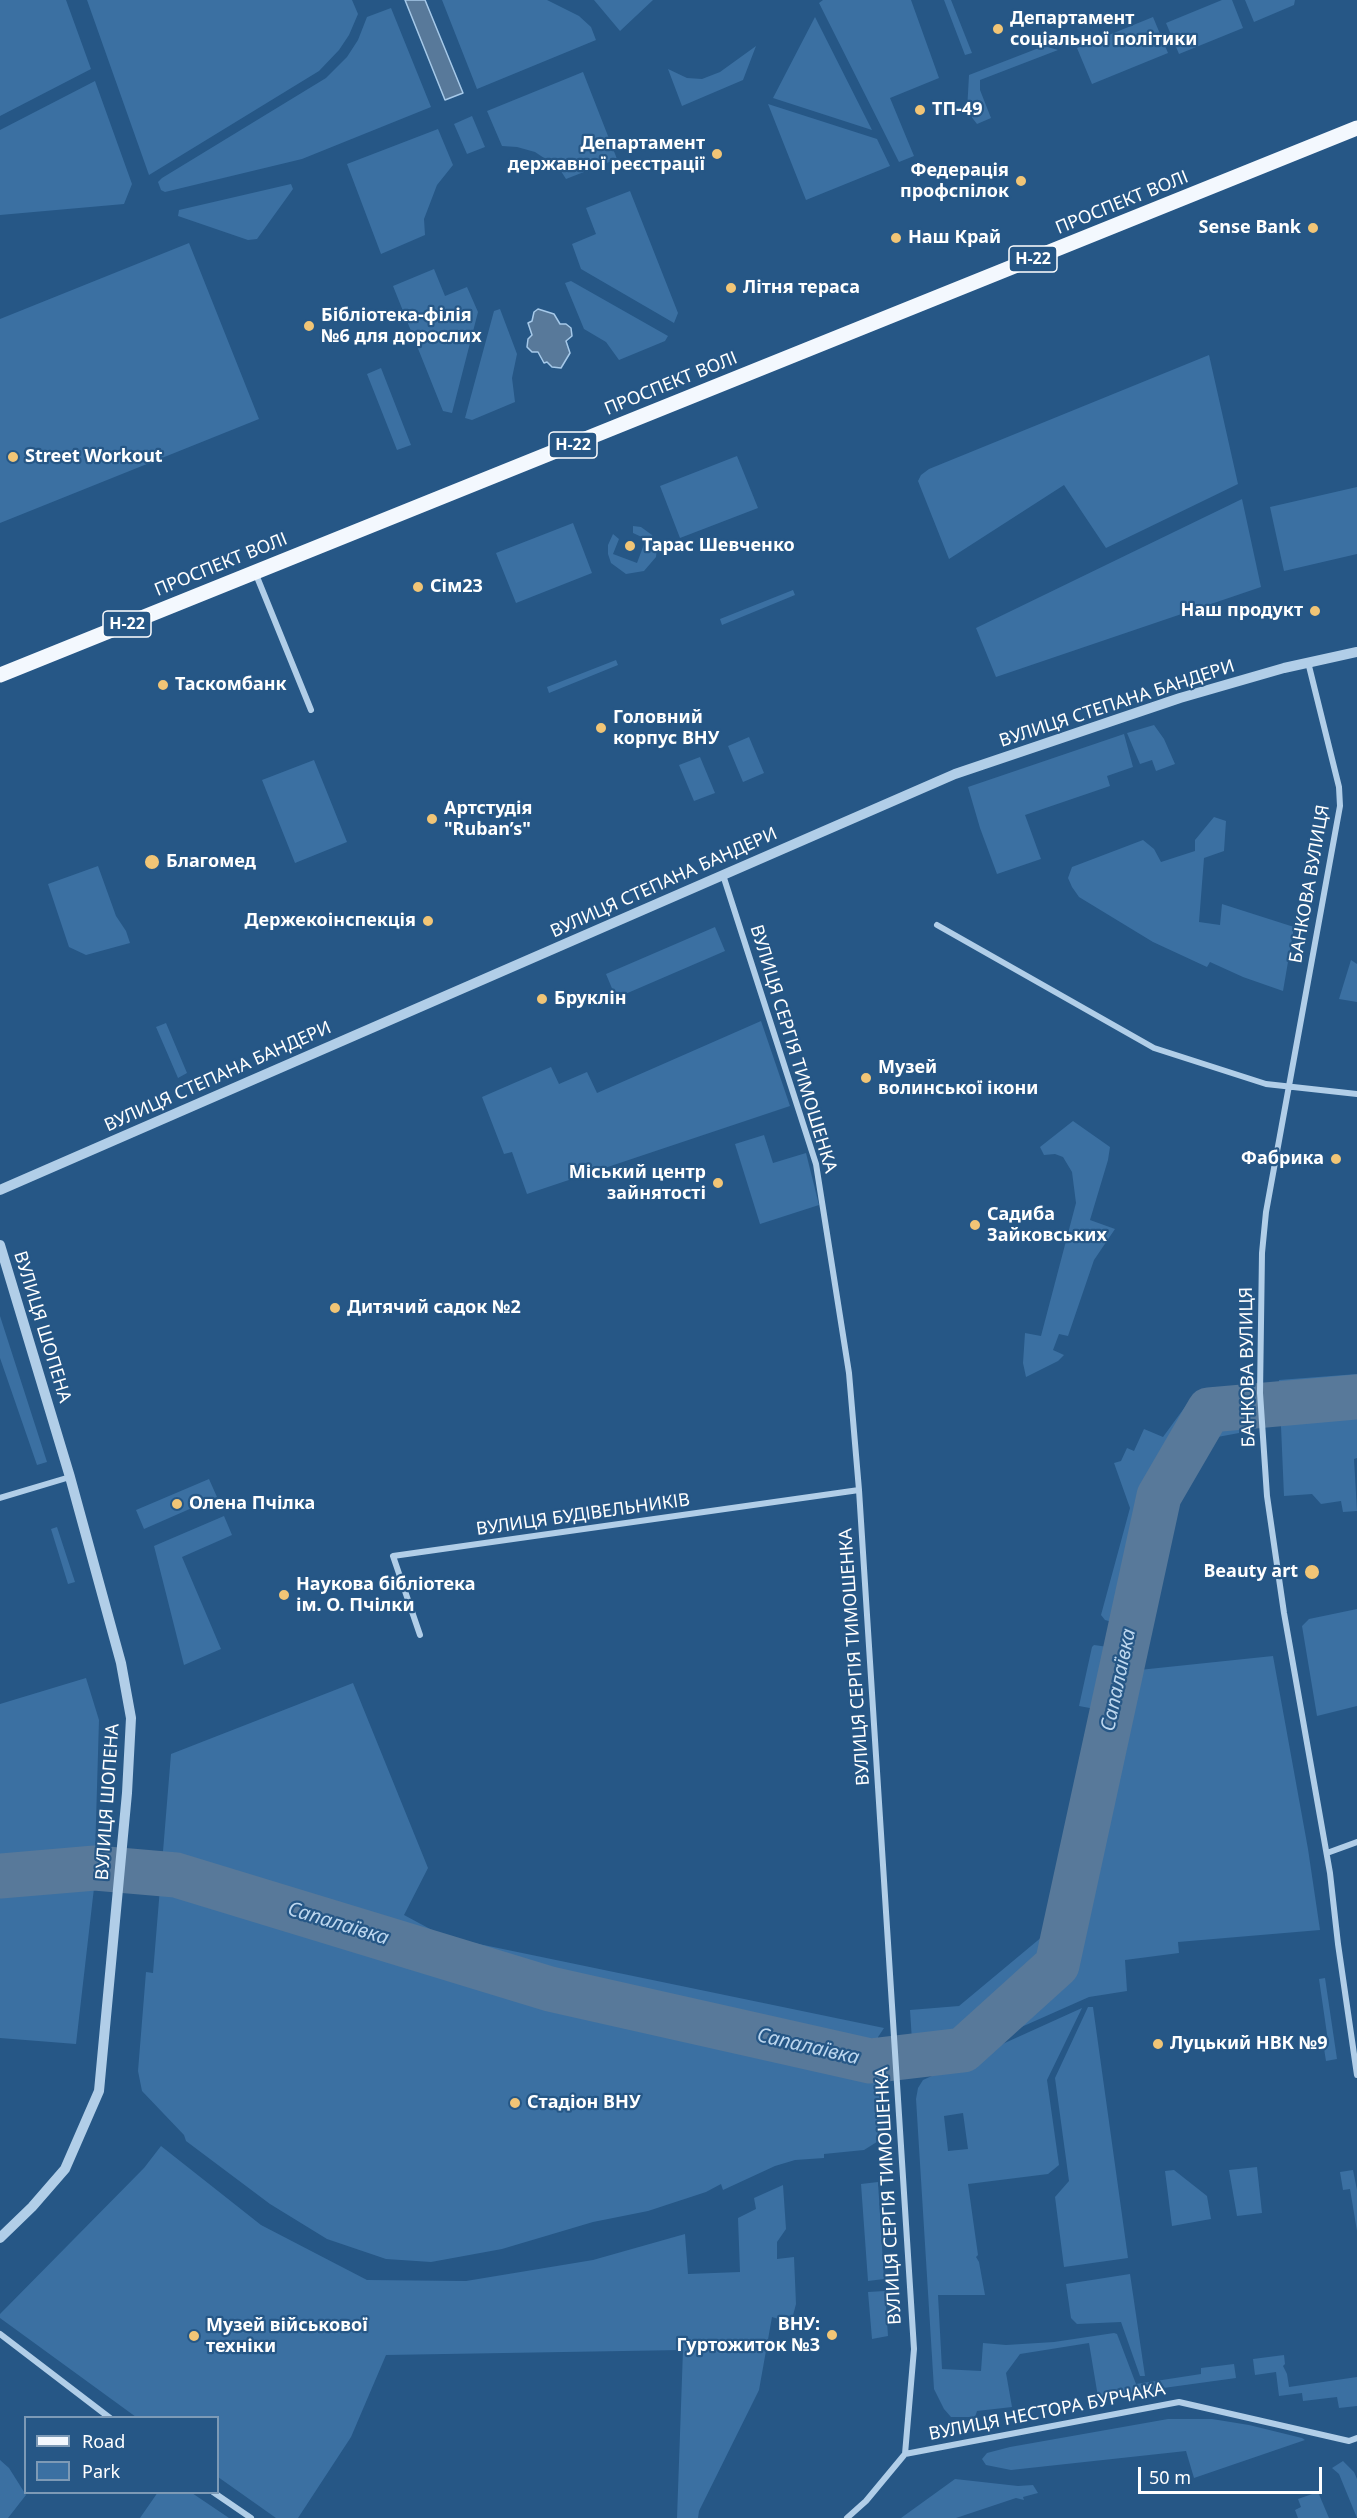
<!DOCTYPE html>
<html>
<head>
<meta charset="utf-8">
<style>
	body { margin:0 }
	#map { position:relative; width:1357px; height:2518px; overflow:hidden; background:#265786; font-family:"Noto Sans",sans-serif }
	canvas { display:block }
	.legend { position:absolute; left:24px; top:2416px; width:195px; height:78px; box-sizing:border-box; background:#265786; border:2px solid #7d9ab6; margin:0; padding:8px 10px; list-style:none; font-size:18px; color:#fff }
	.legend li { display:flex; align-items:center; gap:12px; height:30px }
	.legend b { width:30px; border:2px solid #7d9ab6 }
	.scale { position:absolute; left:1138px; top:2467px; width:184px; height:27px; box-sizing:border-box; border:3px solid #fff; border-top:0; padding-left:8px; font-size:18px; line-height:21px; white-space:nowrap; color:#fff; -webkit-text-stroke:4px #265786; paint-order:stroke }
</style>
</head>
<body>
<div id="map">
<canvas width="1357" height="2518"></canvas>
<ul class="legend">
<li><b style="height:8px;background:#f3f8fe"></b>Road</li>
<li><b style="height:16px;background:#3b70a2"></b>Park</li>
</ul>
<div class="scale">50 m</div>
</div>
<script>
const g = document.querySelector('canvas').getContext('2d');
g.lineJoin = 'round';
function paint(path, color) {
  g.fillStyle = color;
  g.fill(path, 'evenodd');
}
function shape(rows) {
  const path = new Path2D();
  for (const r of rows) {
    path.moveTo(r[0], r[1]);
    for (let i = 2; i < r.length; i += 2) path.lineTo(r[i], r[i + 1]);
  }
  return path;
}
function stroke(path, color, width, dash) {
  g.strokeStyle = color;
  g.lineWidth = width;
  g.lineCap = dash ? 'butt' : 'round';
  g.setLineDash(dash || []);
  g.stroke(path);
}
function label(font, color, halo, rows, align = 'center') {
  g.font = font + ' "Noto Sans",sans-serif';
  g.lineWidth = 4.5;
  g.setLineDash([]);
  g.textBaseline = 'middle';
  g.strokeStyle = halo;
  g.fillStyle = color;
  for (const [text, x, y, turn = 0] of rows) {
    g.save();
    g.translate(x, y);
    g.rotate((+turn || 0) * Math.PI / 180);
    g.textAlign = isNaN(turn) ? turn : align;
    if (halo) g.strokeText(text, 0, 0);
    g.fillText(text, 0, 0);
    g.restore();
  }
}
paint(shape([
	[0,0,66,0,91,69,0,116],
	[87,0,352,0,358,14,349,35,339,50,319,71,149,175],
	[442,0,547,0,579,16,591,27,596,40,477,89],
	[594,0,653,0,620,31],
	[823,0,911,0,939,78,890,98,914,156,899,162,819,3],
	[944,0,951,0,972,53,965,55],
	[1222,0,1232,0,1243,28,1179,54,1166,23],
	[1245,0,1295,0,1294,5,1254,22],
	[391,8,431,107,302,159,165,192,161,190,158,182,162,178,326,78,347,57,358,40,367,17],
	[815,17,872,130,773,98],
	[1153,17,1168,53,1092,84,1077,48],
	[756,46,743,80,682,106,668,69,687,78,702,79,720,72],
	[1044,46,1058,50,980,80,980,90,991,118,977,124,967,111,969,75],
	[583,72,617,159,566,179,559,168,535,152,517,147,502,146,487,111],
	[95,81,132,184,124,204,0,215,0,130],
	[768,104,877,139,890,166,806,200],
	[472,116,485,147,467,154,454,124],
	[438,129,453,165,437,185,424,219,425,235,381,254,347,164],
	[291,184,293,189,257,239,248,240,178,216,179,210],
	[630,191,678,313,674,323,581,269,572,244,596,234,586,208],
	[189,243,259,419,0,523,0,319],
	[434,269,445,296,467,287,478,312,452,413,443,411,393,286],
	[571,281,668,336,665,341,619,360,606,342,584,329,565,283],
	[500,309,517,354,512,378,515,402,472,420,465,418,494,311],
	[1209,355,1238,484,1106,548,1064,485,949,559,918,481,921,475,929,469],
	[381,368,411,445,397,450,367,374],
	[737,456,758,508,680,538,660,486],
	[1357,487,1357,554,1284,571,1270,507],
	[1242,499,1261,587,996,677,976,628],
	[573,523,592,573,516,603,496,553],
	[633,526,641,527,652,535,657,548,656,557,644,571,626,574,611,563,608,554,608,545,613,534,619,539,613,554,637,563,646,539,633,533],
	[793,590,795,595,722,625,720,619],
	[616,660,618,665,549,693,547,687],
	[1154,725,1164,739,1175,764,1156,771,1152,760,1140,764,1127,733],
	[1124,734,1133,767,1107,776,1110,786,1025,815,1041,859,997,874,980,828,968,787],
	[749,737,764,773,743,782,728,746],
	[700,757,715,793,694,801,679,765],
	[314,760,347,842,295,863,262,780],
	[1214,817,1226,821,1224,851,1204,858,1199,922,1220,925,1222,904,1294,927,1283,991,1243,977,1210,962,1207,967,1153,942,1079,897,1072,887,1068,878,1072,867,1143,840,1154,849,1161,862,1195,851,1195,840],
	[98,866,116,916,126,931,130,943,86,955,69,947,48,884],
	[715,927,725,951,616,998,606,974],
	[1351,960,1357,964,1357,1002,1339,999],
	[761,1021,790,1106,527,1194,512,1152,504,1154,482,1097,551,1067,559,1084,587,1072,597,1093],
	[166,1023,187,1073,178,1078,156,1027],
	[1073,1121,1110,1147,1108,1160,1090,1220,1115,1229,1094,1260,1068,1336,1059,1334,1053,1350,1064,1355,1058,1361,1026,1377,1023,1363,1025,1333,1041,1336,1076,1203,1072,1172,1063,1157,1055,1154,1044,1155,1040,1147],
	[764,1135,773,1163,806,1153,819,1205,760,1224,735,1144],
	[0,1316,47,1462,37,1465,0,1358],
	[1357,1374,1357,1458,1354,1459,1357,1511,1343,1512,1341,1501,1321,1504,1312,1494,1284,1496,1279,1380],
	[1235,1390,1241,1393,1242,1414,1239,1433,1212,1438,1179,1481,1145,1617,1139,1670,1273,1656,1308,1849,1320,1930,1178,1942,1179,1953,1125,1960,1127,1991,1089,1997,947,2060,914,2072,910,2010,959,2006,1049,1931,1076,1861,1106,1711,1079,1706,1092,1647,1094,1645,1108,1647,1112,1622,1105,1620,1101,1615,1130,1508,1114,1463,1121,1461,1127,1448,1134,1451,1144,1429,1163,1437,1193,1396],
	[209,1479,217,1497,144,1529,136,1510],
	[224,1516,232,1535,182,1557,221,1649,184,1665,154,1546],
	[57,1527,75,1582,68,1584,51,1529],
	[1357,1609,1357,1706,1317,1716,1302,1626,1309,1619],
	[86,1678,99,1720,94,1888,76,2044,0,2038,0,1704],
	[353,1683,428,1868,404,1915,445,1937,884,2028,878,2037,881,2074,869,2081,881,2080,884,2115,883,2135,880,2140,864,2150,824,2154,824,2158,795,2160,775,2166,723,2190,721,2184,706,2192,648,2211,593,2222,502,2249,431,2262,386,2259,327,2239,270,2204,186,2141,184,2135,142,2091,138,2071,146,1972,153,1973,171,1754],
	[1325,1978,1337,2059,1326,2061,1323,2042,1328,2041,1319,1979],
	[1088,2007,1093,2007,1128,2258,1064,2267,1055,2197,1069,2181,1055,2078],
	[1082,2008,1047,2080,1059,2165,1048,2174,968,2184,978,2255,976,2257,979,2262,985,2295,938,2295,942,2369,981,2371,983,2343,1006,2345,1054,2342,1114,2333,1117,2334,1136,2384,1201,2374,1201,2368,1234,2364,1236,2378,1098,2397,1089,2343,1020,2354,1006,2373,1012,2407,977,2411,975,2417,951,2417,944,2409,934,2389,916,2099,918,2088,923,2080],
	[963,2113,968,2149,948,2151,944,2116],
	[161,2146,261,2225,367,2280,466,2281,593,2260,685,2234,688,2274,740,2272,738,2218,756,2209,754,2198,783,2185,786,2229,777,2242,777,2259,794,2257,796,2304,791,2323,772,2317,759,2390,699,2511,698,2518,677,2518,683,2350,386,2355,351,2437,298,2518,276,2518,218,2477,218,2418,136,2417,0,2318,0,2314,144,2168],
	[1257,2167,1262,2213,1237,2216,1229,2170],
	[1174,2170,1207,2196,1211,2219,1172,2226,1165,2171],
	[1353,2170,1357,2190,1357,2231,1350,2189,1343,2190,1340,2172],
	[878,2182,884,2279,868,2281,861,2184],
	[1130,2274,1145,2376,1140,2376,1121,2322,1077,2324,1071,2318,1066,2284],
	[885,2291,888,2336,872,2339,868,2292],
	[1284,2355,1285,2364,1283,2366,1287,2374,1289,2387,1357,2377,1357,2406,1339,2408,1337,2397,1303,2401,1302,2393,1279,2396,1276,2372,1255,2375,1253,2359],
	[1168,2419,1212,2419,1249,2425,1302,2438,1305,2440,1194,2478,1186,2451,1011,2470,986,2465,982,2459,987,2453,1010,2447],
	[0,2460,9,2468,26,2495,8,2518,0,2518],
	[1343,2461,1354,2472,1357,2479,1357,2518,1339,2474,1332,2468],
	[955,2479,1018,2486,1033,2485,1038,2493,1023,2497,1024,2500,1016,2498,956,2518,901,2518],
	[158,2492,192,2493,229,2518,140,2518],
	[1318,2492,1329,2518,1298,2518,1295,2510,1301,2507,1298,2499]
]), '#3b70a2');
const water = shape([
	[405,0,425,0,463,93,445,100,405,0],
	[538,309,554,314,560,324,566,324,571,328,572,336,566,341,570,353,561,368,552,367,547,362,544,363,538,352,532,352,527,347,528,339,532,335,528,323,532,321,534,312,538,309]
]);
paint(water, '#58799a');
stroke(water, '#a6c9e9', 1.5);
stroke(shape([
	[0,1876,95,1868,176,1875,550,1989,870,2061,963,2050,1057,1965,1159,1496,1209,1410,1357,1397]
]), '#58799a', 45);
stroke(shape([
	[255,572,311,710],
	[1308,662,1339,787,1340,806,1266,1212,1262,1253,1260,1393,1267,1496,1284,1613,1330,1873,1338,1944,1357,2075],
	[723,875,816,1164,849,1373,859,1490,914,2349,905,2454],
	[937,925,1154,1048,1266,1084,1357,1094],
	[0,1498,70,1477],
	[420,1635,393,1556,859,1490],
	[1327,1853,1357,1842],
	[0,2334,110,2418],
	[213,2492,251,2518],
	[847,2518,866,2501,905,2454,1179,2402,1349,2441,1357,2438]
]), '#b1cee8', 6);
stroke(shape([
	[0,1190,955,774,1180,698,1284,668,1357,652],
	[0,1245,70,1477,121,1663,131,1718,127,1793,99,2091,65,2169,32,2207,0,2238]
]), '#b1cee8', 10);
stroke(shape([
	[0,675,1357,128]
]), '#f3f8fe', 15);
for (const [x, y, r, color] of [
	[998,29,6,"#f1c576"],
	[920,110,6,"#f1c576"],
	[717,154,6,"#f1c576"],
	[1021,181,6,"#f1c576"],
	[1313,228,6,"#f1c576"],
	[896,238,6,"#f1c576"],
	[731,288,6,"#f1c576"],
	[309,326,6,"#f1c576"],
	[13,457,6,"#f1c576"],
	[630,546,6,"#f1c576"],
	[418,587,6,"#f1c576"],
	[1315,611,6,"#f1c576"],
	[163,685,6,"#f1c576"],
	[601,728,6,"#f1c576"],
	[432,819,6,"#f1c576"],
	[152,862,8,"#f1c576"],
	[428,921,6,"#f1c576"],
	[542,999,6,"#f1c576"],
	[866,1078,6,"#f1c576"],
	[1336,1159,6,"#f1c576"],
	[718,1183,6,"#f1c576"],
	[975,1225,6,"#f1c576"],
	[335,1308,6,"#f1c576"],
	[177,1504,6,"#f1c576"],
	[1312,1572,8,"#f1c576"],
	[284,1595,6,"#f1c576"],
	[1158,2044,6,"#f1c576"],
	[515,2103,6,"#f1c576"],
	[832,2335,6,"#f1c576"],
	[194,2336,6,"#f1c576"]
]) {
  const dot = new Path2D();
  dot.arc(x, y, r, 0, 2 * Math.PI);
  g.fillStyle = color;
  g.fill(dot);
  stroke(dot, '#265786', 2);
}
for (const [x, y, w] of [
	[1033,259,48],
	[573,445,48],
	[127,624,48]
]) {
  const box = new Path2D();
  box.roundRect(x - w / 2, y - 13, w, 26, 4.5);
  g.fillStyle = '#265786';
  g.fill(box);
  stroke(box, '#fff', 1.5);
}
label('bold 16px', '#fff', null, [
	["Н-22",1033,259],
	["Н-22",573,445],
	["Н-22",127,624]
]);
label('bold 18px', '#fff', '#265786', [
	["Департамент",1010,19],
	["соціальної політики",1010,40],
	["ТП-49",932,110],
	["Департамент",705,144,"right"],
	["державної реєстрації",705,165,"right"],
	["Федерація",1009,171,"right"],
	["профспілок",1009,192,"right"],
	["Sense Bank",1301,228,"right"],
	["Наш Край",908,238],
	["Літня тераса",743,288],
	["Бібліотека-філія",321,316],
	["№6 для дорослих",321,337],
	["Street Workout",25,457],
	["Тарас Шевченко",642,546],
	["Сім23",430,587],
	["Наш продукт",1303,611,"right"],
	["Таскомбанк",175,685],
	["Головний",613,718],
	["корпус ВНУ",613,739],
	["Артстудія",444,809],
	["\"Ruban’s\"",444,830],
	["Благомед",166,862],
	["Держекоінспекція",416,921,"right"],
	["Бруклін",554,999],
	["Музей",878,1068],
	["волинської ікони",878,1089],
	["Фабрика",1324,1159,"right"],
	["Міський центр",706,1173,"right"],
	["зайнятості",706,1194,"right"],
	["Садиба",987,1215],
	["Зайковських",987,1236],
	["Дитячий садок №2",347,1308],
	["Олена Пчілка",189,1504],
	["Beauty art",1298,1572,"right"],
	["Наукова бібліотека",296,1585],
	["ім. О. Пчілки",296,1606],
	["Луцький НВК №9",1170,2044],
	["Стадіон ВНУ",527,2103],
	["ВНУ:",820,2325,"right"],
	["Гуртожиток №3",820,2346,"right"],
	["Музей військової",206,2326],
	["техніки",206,2347]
], 'left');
label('18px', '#fff', '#265786', [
	["ПРОСПЕКТ ВОЛІ",1122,203,-22],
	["ПРОСПЕКТ ВОЛІ",671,384,-22],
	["ПРОСПЕКТ ВОЛІ",221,565,-22],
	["ВУЛИЦЯ СТЕПАНА БАНДЕРИ",1117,704,-18],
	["ВУЛИЦЯ СТЕПАНА БАНДЕРИ",664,883,-24],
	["БАНКОВА ВУЛИЦЯ",1310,884,-80],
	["ВУЛИЦЯ СЕРГІЯ ТИМОШЕНКА",793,1049,73],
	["ВУЛИЦЯ СТЕПАНА БАНДЕРИ",218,1077,-24],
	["ВУЛИЦЯ ШОПЕНА",42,1327,73],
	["БАНКОВА ВУЛИЦЯ",1248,1367,-91],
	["ВУЛИЦЯ БУДІВЕЛЬНИКІВ",583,1515,-8],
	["ВУЛИЦЯ СЕРГІЯ ТИМОШЕНКА",855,1657,-94],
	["ВУЛИЦЯ ШОПЕНА",108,1802,-86],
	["ВУЛИЦЯ СЕРГІЯ ТИМОШЕНКА",889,2196,-93],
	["ВУЛИЦЯ НЕСТОРА БУРЧАКА",1047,2412,-11]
]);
label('italic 20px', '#bdd7ef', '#265786', [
	["Сапалаївка",1119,1680,-78],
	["Сапалаївка",338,1924,17],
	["Сапалаївка",808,2047,13]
]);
</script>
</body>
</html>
